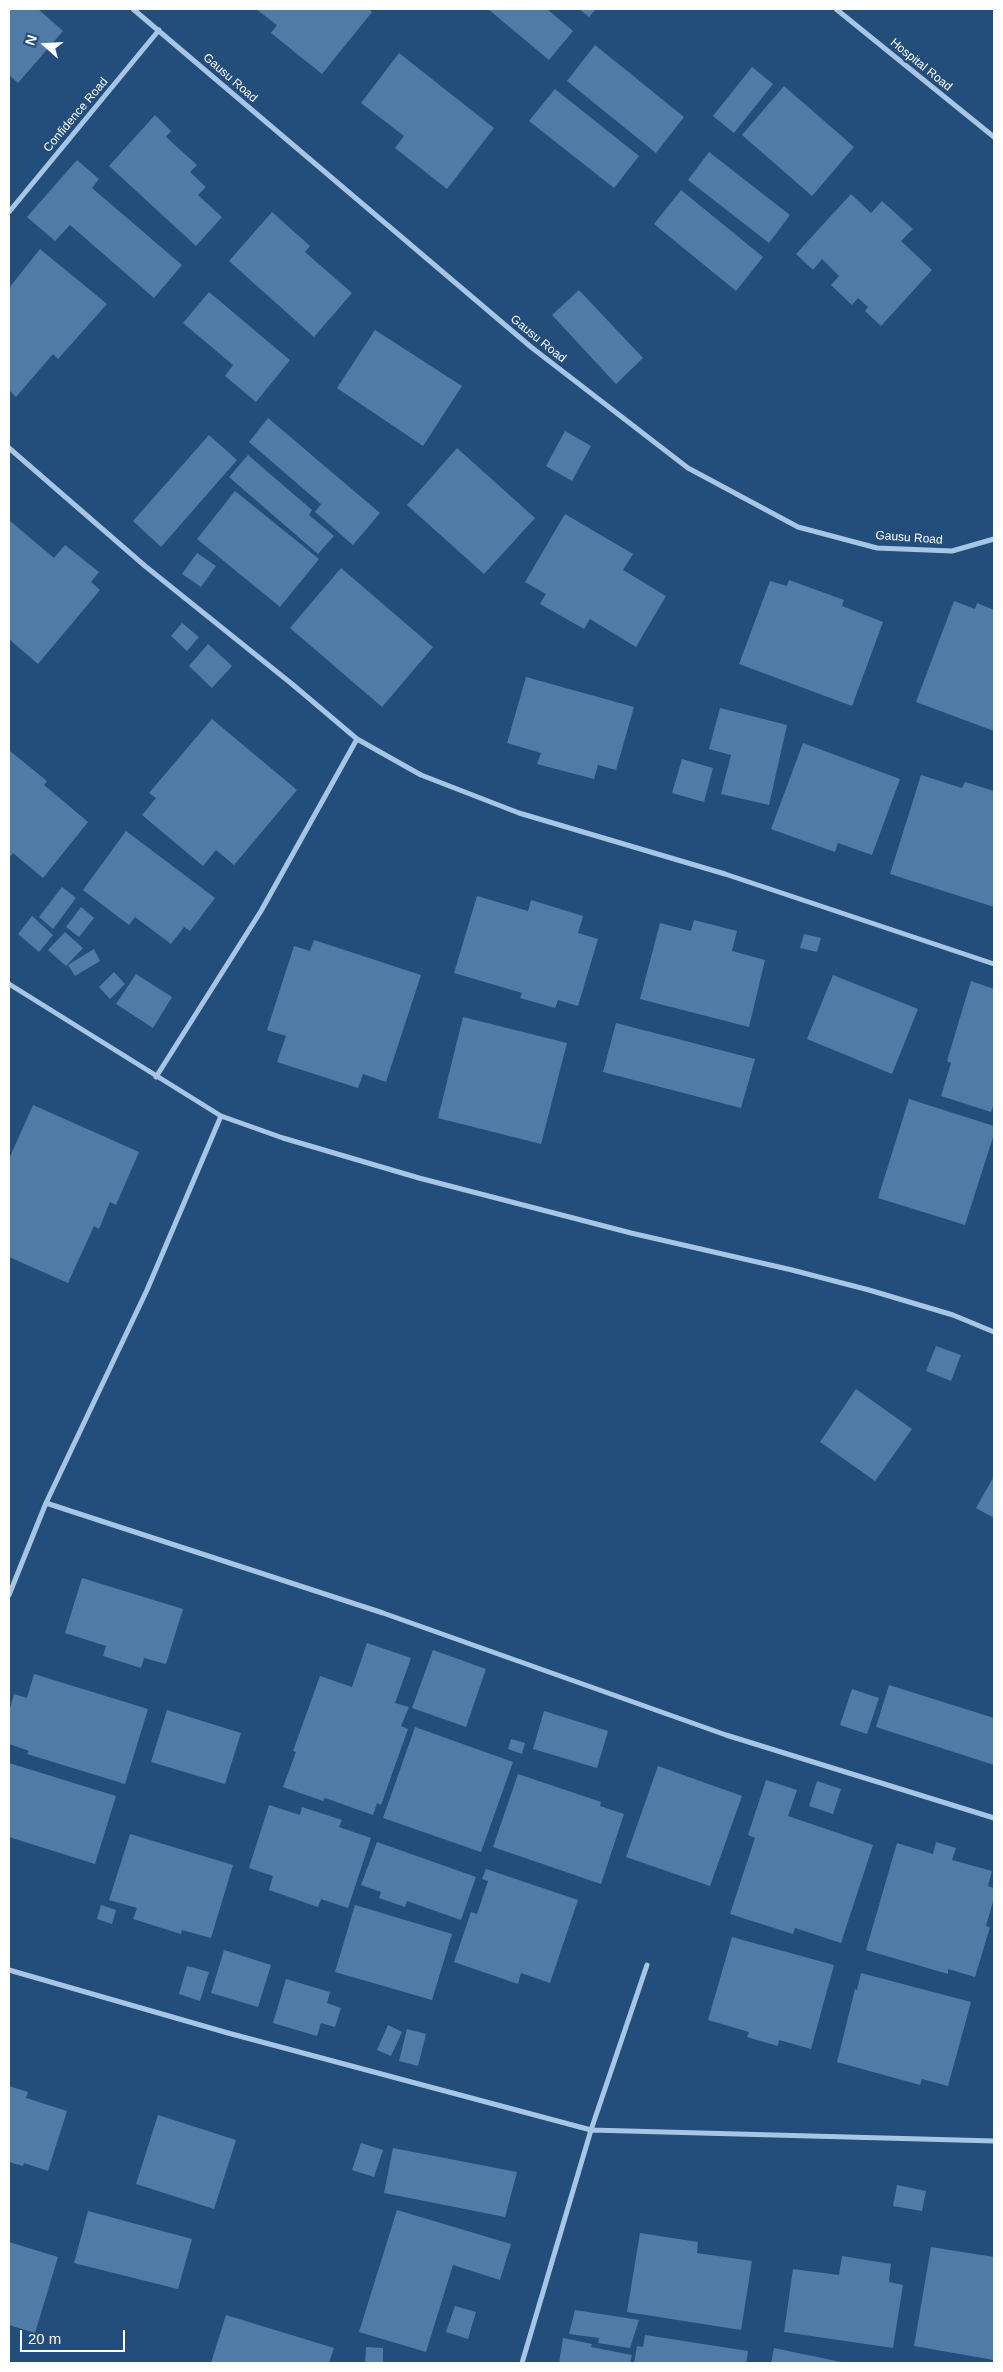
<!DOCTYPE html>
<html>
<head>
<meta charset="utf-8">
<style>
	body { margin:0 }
	#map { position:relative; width:1003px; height:2372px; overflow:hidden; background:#234e7c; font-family:Helvetica,sans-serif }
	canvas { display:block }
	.frame { position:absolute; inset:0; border:10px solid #fff; pointer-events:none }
	.north { position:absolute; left:20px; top:20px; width:50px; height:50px; -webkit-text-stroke:4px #234e7c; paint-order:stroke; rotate:289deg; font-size:14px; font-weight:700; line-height:20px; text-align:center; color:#fff }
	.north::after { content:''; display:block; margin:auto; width:18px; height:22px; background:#fff; clip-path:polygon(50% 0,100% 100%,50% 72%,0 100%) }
	.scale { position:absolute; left:20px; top:2330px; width:105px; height:22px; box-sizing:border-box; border:2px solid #fff; border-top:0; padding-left:6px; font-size:15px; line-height:18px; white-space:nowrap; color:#fff; -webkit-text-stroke:4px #234e7c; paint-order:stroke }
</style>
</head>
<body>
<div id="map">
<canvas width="1003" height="2372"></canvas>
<div class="frame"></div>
<div class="north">N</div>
<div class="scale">20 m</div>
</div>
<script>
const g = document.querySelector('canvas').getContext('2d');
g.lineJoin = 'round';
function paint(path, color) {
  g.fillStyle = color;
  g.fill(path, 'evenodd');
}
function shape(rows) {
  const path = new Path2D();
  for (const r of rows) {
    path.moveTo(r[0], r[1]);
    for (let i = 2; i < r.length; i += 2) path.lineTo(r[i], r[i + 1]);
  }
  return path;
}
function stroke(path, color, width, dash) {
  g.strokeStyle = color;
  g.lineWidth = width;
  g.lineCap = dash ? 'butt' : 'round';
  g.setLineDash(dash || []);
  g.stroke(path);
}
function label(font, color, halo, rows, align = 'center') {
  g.font = font + ' Helvetica,sans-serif';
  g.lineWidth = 5;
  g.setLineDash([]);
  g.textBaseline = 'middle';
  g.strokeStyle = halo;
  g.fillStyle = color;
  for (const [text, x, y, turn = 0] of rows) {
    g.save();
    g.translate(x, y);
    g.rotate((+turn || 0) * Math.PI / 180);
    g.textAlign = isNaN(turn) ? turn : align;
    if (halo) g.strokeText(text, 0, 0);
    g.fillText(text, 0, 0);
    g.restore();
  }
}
paint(shape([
	[9,9,38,9,63,31,18,83,9,75],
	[256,9,369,9,372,12,322,74,271,33,277,25],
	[488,9,547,9,573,31,549,60],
	[579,9,596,9,589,17],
	[595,45,684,117,656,153,567,81],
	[399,53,494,128,447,189,395,148,404,136,361,103],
	[752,67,773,84,734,133,713,116],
	[784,86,854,147,812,196,742,135],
	[555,89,639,156,614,188,529,121],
	[155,115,171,131,166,137,197,165,190,172,206,187,198,195,222,217,196,246,109,166],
	[709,152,790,215,769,243,688,180],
	[77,160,99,179,92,188,182,265,154,298,70,225,55,241,27,217],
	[681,190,763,257,736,291,654,224],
	[851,194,871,213,882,201,913,229,901,241,932,270,881,326,865,311,868,307,858,298,852,305,831,285,839,276,822,259,813,270,796,254],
	[272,212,310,246,305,252,352,293,314,337,229,261],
	[40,249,107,304,58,359,53,354,16,397,9,390,9,288],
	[579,290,643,358,616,384,552,315],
	[209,292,290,360,256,402,225,376,233,365,183,323],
	[375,330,462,386,423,446,337,388],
	[268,418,380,513,353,545,315,512,321,504,249,442],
	[565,431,591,446,572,481,546,466],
	[209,435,237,460,161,547,133,521],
	[457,448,535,518,484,574,407,505],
	[248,455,312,510,309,515,334,536,318,554,229,477],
	[235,491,319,559,280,607,197,539],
	[565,514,633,554,623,570,666,596,636,647,590,619,584,629,540,604,546,594,525,582],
	[9,520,54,558,65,545,99,572,91,582,100,590,38,664,9,639],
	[197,553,216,566,201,587,182,574],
	[341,568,433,647,382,707,290,628],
	[789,580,844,600,842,606,883,622,852,706,739,664,770,581,787,586],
	[954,601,975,609,977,603,994,610,994,731,916,702],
	[182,623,199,637,187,651,171,636],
	[208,644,232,666,212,688,189,666],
	[526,677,634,707,616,770,598,765,594,779,537,764,541,753,507,743],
	[720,708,787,725,769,805,721,794,731,755,709,749],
	[212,719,297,790,234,865,216,850,203,866,142,815,156,798,149,793],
	[803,743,900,779,872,855,838,843,835,852,771,829],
	[10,751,47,781,44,785,88,822,43,878,13,853,9,858],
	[682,759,713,768,704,802,672,793],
	[921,775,962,788,965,782,994,791,994,907,890,874],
	[126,831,215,898,190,931,184,927,171,944,135,917,129,925,83,890],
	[62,887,76,898,53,929,39,917],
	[477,896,528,911,531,900,583,916,578,933,598,939,578,1006,558,1000,555,1008,520,998,522,993,454,973],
	[81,907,94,918,79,937,66,927],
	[32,916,53,935,39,952,18,934],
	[694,920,737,931,732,951,765,960,749,1027,640,999,660,923,691,931],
	[65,932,83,948,66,966,48,950],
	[804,934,821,938,817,952,800,948],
	[314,940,421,975,386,1082,363,1074,358,1088,277,1062,286,1036,267,1030,294,946,310,951],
	[94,949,100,961,75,976,68,965],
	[114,972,125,984,110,999,99,987],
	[136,974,172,997,153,1028,116,1004],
	[833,975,918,1009,892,1074,807,1039],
	[971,981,994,989,994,1103,991,1112,941,1096,951,1063,947,1061],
	[463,1017,567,1043,541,1144,438,1118],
	[616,1023,755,1059,741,1108,603,1072],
	[909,1099,994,1126,994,1134,965,1225,878,1198],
	[33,1105,139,1152,116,1205,110,1202,99,1229,94,1226,68,1283,9,1257,9,1159],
	[936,1346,961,1355,951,1381,926,1371],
	[856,1389,912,1429,875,1481,820,1442],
	[994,1476,994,1518,976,1508],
	[82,1578,183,1609,166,1664,144,1658,141,1668,103,1656,106,1646,65,1633],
	[367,1643,411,1658,395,1703,409,1707,401,1726,408,1729,381,1805,377,1803,373,1815,325,1798,323,1801,283,1787,296,1752,293,1751,320,1676,352,1687],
	[433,1650,486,1669,466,1727,412,1708],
	[34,1674,148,1709,125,1784,27,1754,29,1751,9,1744,9,1712,14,1694,27,1698],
	[889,1685,994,1718,994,1765,876,1727],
	[852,1689,879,1698,867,1734,840,1725],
	[167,1710,241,1733,225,1784,151,1762],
	[544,1711,608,1731,597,1768,533,1749],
	[415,1727,513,1762,481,1852,383,1818],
	[511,1739,525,1743,522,1754,508,1749],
	[9,1763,116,1796,95,1864,9,1837],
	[658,1766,742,1796,710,1886,626,1857],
	[518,1774,601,1802,600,1806,624,1814,601,1884,493,1847],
	[766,1780,797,1790,788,1816,873,1845,841,1943,795,1928,793,1934,730,1914,755,1838,748,1835],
	[817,1781,841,1789,833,1814,809,1806],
	[269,1805,300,1815,302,1807,342,1820,339,1827,371,1838,348,1908,321,1899,318,1907,269,1890,273,1876,249,1868],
	[130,1834,233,1865,211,1938,182,1930,181,1934,133,1919,137,1908,109,1900],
	[377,1842,476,1877,461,1920,407,1901,405,1907,379,1898,381,1892,361,1885],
	[936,1842,956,1848,952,1860,992,1871,988,1886,994,1888,994,1898,986,1926,990,1927,975,1977,948,1969,948,1974,866,1950,897,1843,933,1854],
	[486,1869,578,1900,550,1983,521,1973,518,1984,454,1962,471,1912,477,1914,488,1881,482,1879],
	[101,1905,116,1910,112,1924,97,1919],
	[355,1905,452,1934,432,2000,335,1972],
	[732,1937,834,1965,811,2049,779,2040,778,2046,747,2037,749,2032,708,2020],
	[224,1950,271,1965,258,2007,211,1993],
	[187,1966,209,1972,200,2001,179,1994],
	[861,1973,971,2002,948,2086,922,2079,920,2085,837,2062,855,1989,857,1990],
	[286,1979,330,1992,327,2003,341,2008,335,2027,321,2023,317,2036,273,2023],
	[388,2025,402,2032,391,2056,377,2050],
	[407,2029,426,2034,418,2066,399,2061],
	[9,2086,28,2092,26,2098,67,2111,48,2171,24,2163,23,2166,9,2162],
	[158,2115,236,2140,214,2209,136,2184],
	[361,2143,383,2150,374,2177,352,2170],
	[393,2148,517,2172,505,2217,384,2193],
	[897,2185,926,2191,922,2211,893,2206],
	[397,2210,511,2244,500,2280,453,2265,426,2352,359,2332],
	[88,2211,192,2239,178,2289,74,2263],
	[640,2233,698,2242,697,2253,752,2261,741,2330,627,2312],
	[9,2242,58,2257,35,2333,9,2325],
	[931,2247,994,2257,994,2360,914,2346],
	[842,2256,891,2264,889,2282,903,2285,893,2348,784,2332,793,2269,839,2275],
	[455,2306,476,2312,468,2339,446,2332],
	[575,2310,639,2320,630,2348,598,2343,599,2338,569,2334],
	[226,2315,334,2348,329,2363,211,2363],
	[645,2335,748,2351,746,2363,634,2363,637,2346,643,2347],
	[563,2338,592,2344,591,2347,632,2355,630,2363,559,2363],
	[366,2347,383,2348,383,2363,365,2363],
	[774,2348,841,2362,841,2363,771,2363]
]), '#507ba7');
stroke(shape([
	[133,9,531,347,688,468,798,527,877,548,952,551,994,539],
	[836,9,994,137],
	[9,212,159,30],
	[9,448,145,566,292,684,357,739,421,775,519,813,725,874,994,964],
	[9,984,221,1116,283,1138,419,1178,631,1233,792,1270,869,1290,953,1315,994,1332],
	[156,1077,261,911,357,739],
	[46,1503,383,1613,726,1735,994,1818],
	[9,1595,46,1503,147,1290,221,1116],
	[9,1970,228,2033,591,2130,994,2141],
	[522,2363,591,2130,647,1965]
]), '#a7c6e5', 5);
label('12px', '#fff', '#234e7c', [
	["Hospital Road",921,65,39],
	["Gausu Road",230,78,41],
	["Confidence Road",76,115,-50],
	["Gausu Road",538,339,39],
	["Gausu Road",909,538,4]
]);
</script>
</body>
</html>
